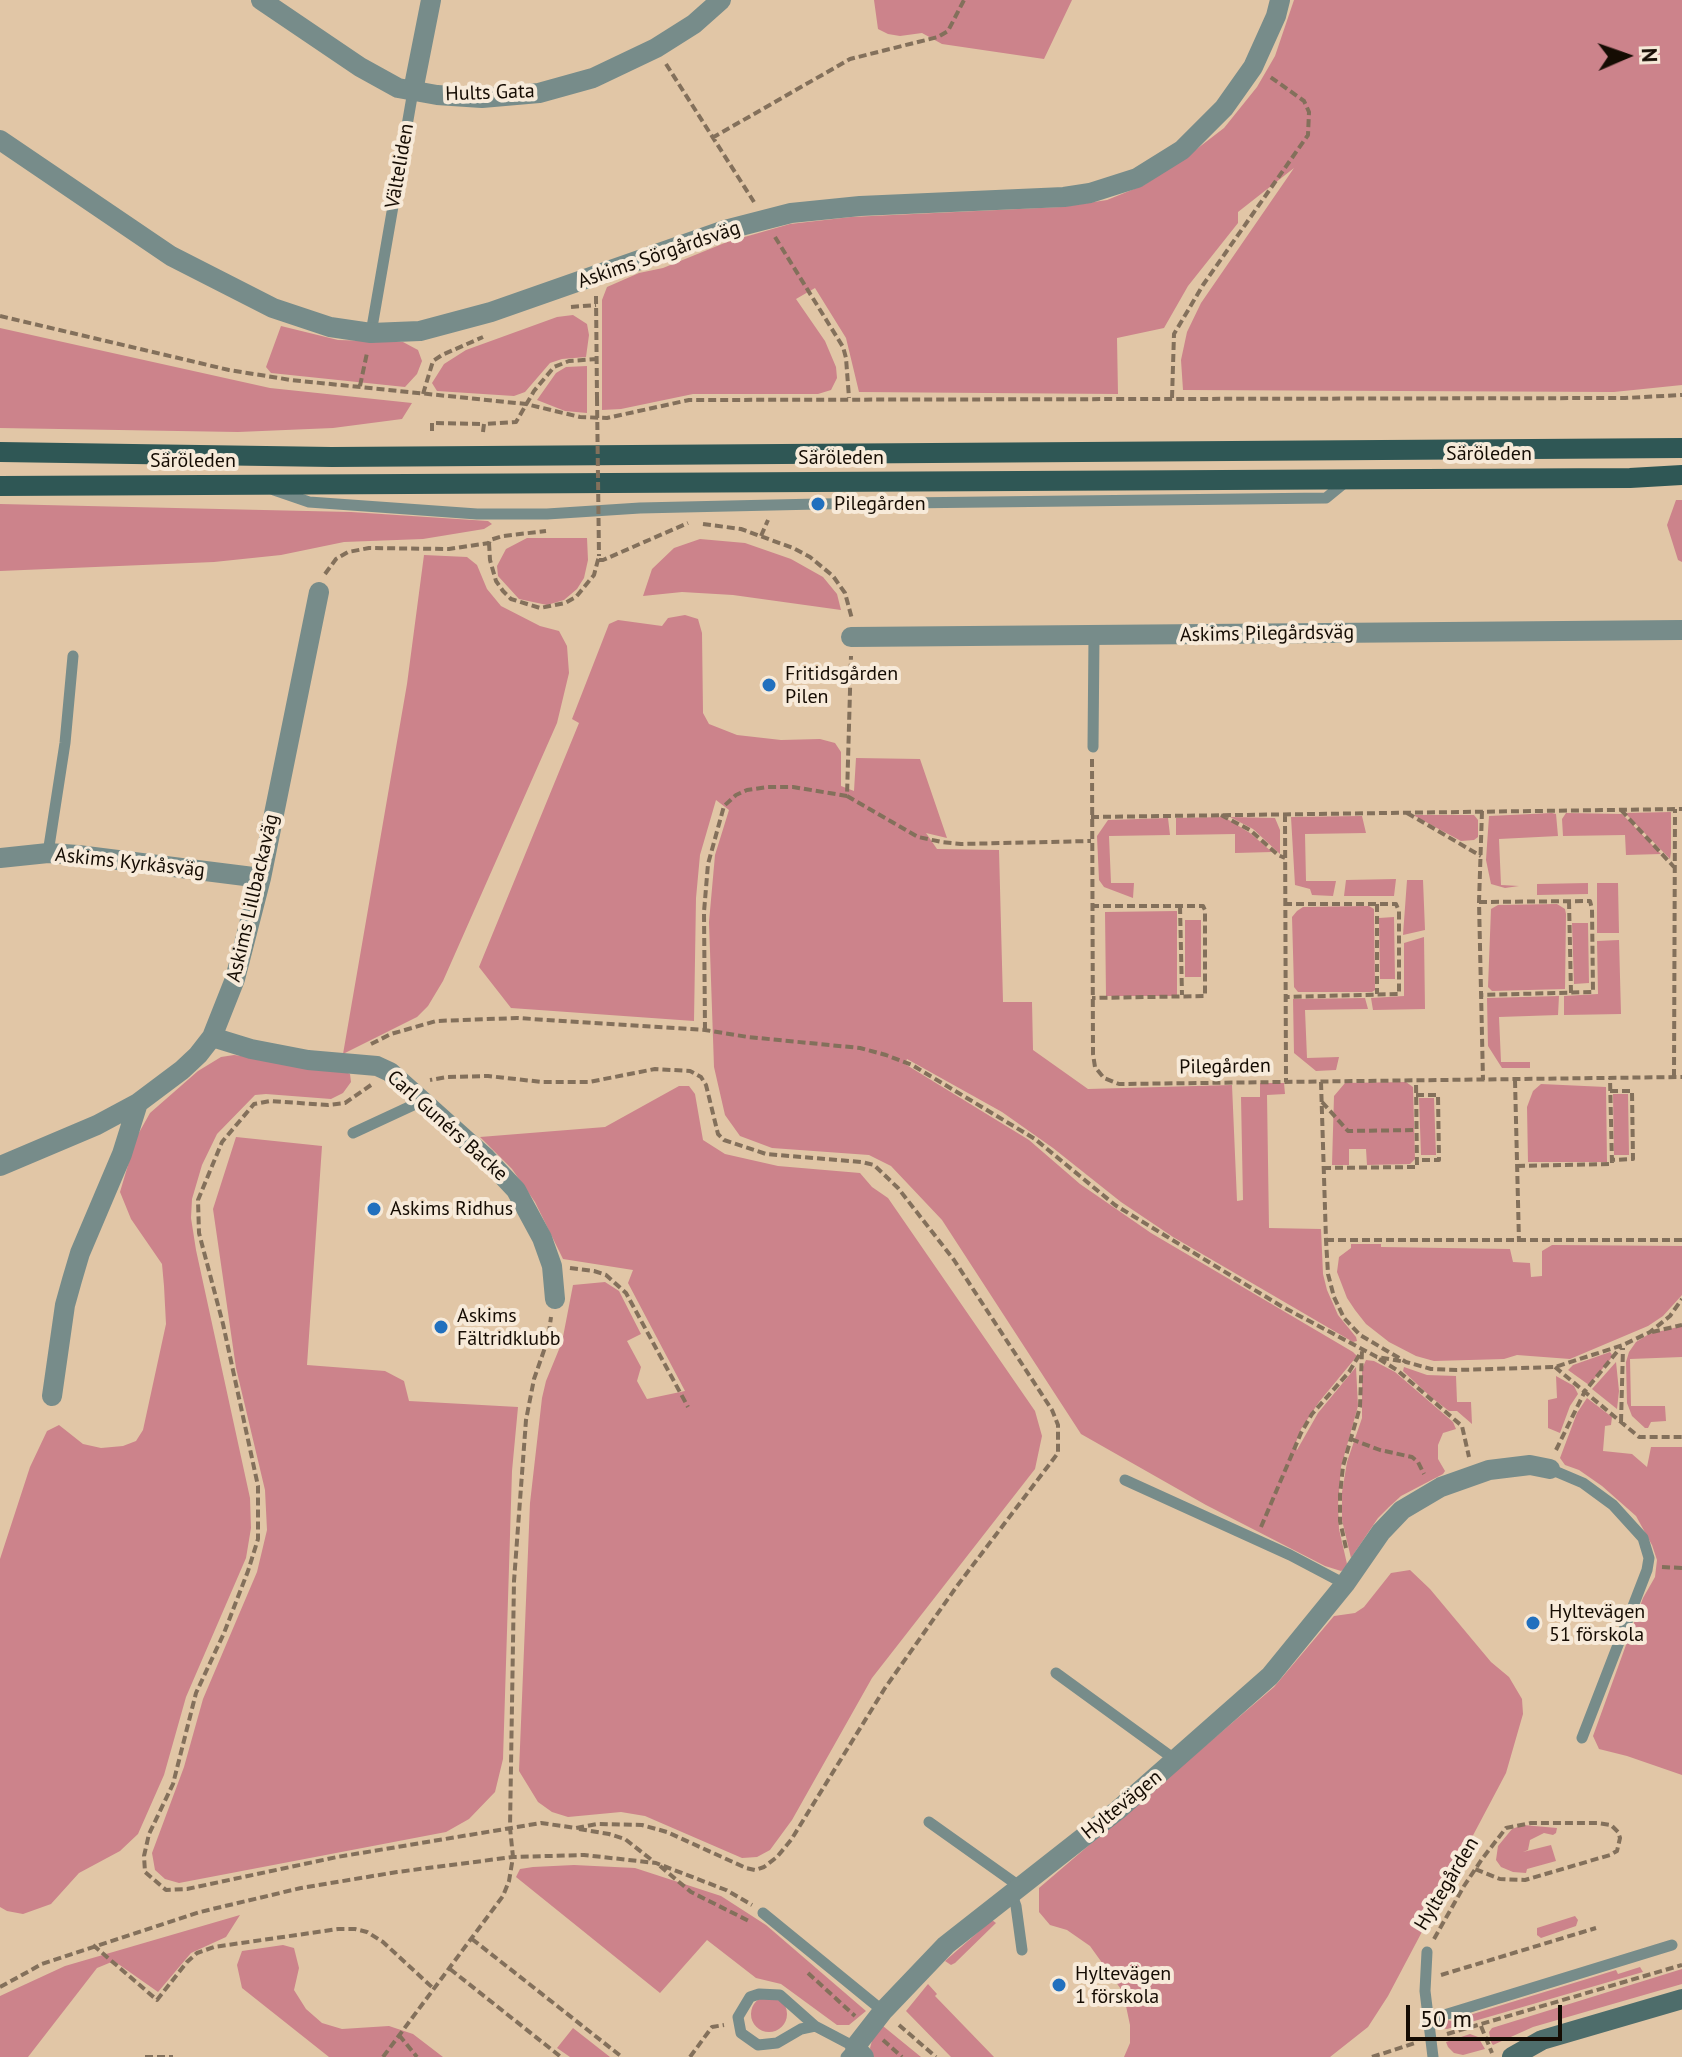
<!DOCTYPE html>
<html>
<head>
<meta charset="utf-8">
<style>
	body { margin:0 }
	#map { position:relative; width:1682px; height:2057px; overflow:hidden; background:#e1c6a6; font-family:"PT Sans",sans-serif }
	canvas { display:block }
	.north { position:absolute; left:1586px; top:16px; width:80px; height:80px; -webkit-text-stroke:6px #f7ead9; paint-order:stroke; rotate:88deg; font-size:22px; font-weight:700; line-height:32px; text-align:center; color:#150c03 }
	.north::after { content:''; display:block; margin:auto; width:28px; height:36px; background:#150c03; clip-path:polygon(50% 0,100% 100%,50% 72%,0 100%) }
	.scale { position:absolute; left:1406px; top:2005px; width:156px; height:36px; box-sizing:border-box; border:4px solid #150c03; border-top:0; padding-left:10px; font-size:24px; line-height:28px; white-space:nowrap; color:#150c03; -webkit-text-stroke:6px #f7ead9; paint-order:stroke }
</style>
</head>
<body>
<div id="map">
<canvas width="1682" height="2057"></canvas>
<div class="north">N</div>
<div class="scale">50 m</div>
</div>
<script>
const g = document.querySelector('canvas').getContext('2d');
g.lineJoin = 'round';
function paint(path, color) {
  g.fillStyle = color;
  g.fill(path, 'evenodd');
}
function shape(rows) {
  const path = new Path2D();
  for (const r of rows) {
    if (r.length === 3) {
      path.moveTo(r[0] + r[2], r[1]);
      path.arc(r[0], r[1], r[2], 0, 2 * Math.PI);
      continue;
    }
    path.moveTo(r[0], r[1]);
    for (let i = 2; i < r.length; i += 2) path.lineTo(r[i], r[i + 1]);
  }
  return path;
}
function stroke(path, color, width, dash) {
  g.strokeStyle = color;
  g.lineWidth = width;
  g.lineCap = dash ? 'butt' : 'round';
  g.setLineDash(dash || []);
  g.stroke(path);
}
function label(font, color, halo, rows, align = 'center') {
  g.font = font + ' "PT Sans",sans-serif';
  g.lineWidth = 8;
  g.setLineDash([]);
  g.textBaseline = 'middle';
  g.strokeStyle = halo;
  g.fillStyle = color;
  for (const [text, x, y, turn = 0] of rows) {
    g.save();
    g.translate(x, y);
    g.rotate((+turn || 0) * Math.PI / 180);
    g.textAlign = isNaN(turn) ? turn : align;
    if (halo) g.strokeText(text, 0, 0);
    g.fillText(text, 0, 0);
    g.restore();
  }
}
paint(shape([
	[874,0,1072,0,1044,59,942,44,922,33,900,36,888,34,878,29],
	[1294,0,1682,0,1682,385,1614,392,1183,390,1181,360,1187,332,1201,303,1294,168,1238,212,1238,223,1188,286,1164,328,1117,338,1118,394,859,392,846,338,815,288,796,299,825,341,836,367,837,378,831,390,818,394,693,394,621,409,602,410,602,300,607,287,639,273,663,268,727,242,790,224,851,217,1061,207,1107,200,1144,185,1185,158,1224,128,1257,87,1275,56],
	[573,315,587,324,589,335,586,357,562,359,550,363,525,392,514,396,437,391,432,383,444,364,466,350,557,317],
	[281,326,338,340,403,342,418,350,422,361,417,374,405,387,271,373,266,367],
	[0,328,270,388,412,403,402,419,333,428,238,432,0,428],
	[587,366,587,413,565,411,537,400,556,373,566,367],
	[1676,500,1682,500,1682,562,1678,560,1667,525],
	[0,504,351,512,488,521,492,524,484,529,423,539,344,542,281,555,214,562,0,571],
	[527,538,587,538,588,560,584,578,577,589,564,600,547,605,519,599,498,576,497,566,506,549],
	[700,539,745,543,791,559,823,577,837,594,841,610,733,595,682,592,643,596,652,569,674,548],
	[424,555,467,557,477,565,487,589,501,606,540,626,559,631,567,646,569,673,557,723,443,981,428,1006,417,1017,343,1054,407,684],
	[685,615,698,619,702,633,703,713,709,724,737,735,781,740,820,739,835,743,841,752,841,786,854,791,856,758,920,759,947,838,926,833,937,849,999,850,1003,1002,1032,1002,1033,1050,1088,1089,1232,1085,1237,1201,1243,1200,1241,1097,1260,1097,1260,1083,1284,1083,1285,1094,1267,1095,1269,1228,1321,1229,1323,1274,1327,1290,1338,1315,1356,1337,1357,1341,1353,1342,1173,1237,1121,1202,1053,1148,1002,1112,907,1059,905,1064,1029,1140,1080,1184,1151,1233,1353,1352,1357,1356,1319,1402,1301,1429,1295,1445,1297,1450,1318,1413,1356,1367,1358,1406,1341,1467,1338,1505,1339,1529,1347,1564,1345,1569,1341,1571,1325,1566,1206,1505,1081,1434,942,1220,891,1166,869,1155,772,1148,740,1136,725,1115,714,1067,709,922,715,855,729,810,716,800,700,855,696,898,694,1021,511,1008,479,967,579,723,572,719,609,624,618,620,662,626,668,618],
	[1671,812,1671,852,1670,859,1625,813],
	[1552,813,1556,814,1558,836,1499,839,1501,885,1519,886,1505,888,1491,884,1486,860,1489,816],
	[1566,813,1622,814,1661,854,1626,855,1625,835,1563,836,1562,819],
	[1413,815,1474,815,1478,820,1478,837,1474,840,1461,841],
	[1362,816,1366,833,1305,834,1306,881,1336,881,1333,896,1312,895,1310,889,1295,885,1291,817],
	[1224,817,1250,833,1272,852,1235,853,1235,834,1176,835,1176,818],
	[1230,817,1275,818,1280,830,1280,854,1253,829],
	[1168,818,1170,835,1109,836,1111,883,1134,883,1133,898,1104,887,1099,880,1097,836,1108,820],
	[1396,879,1394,896,1344,896,1346,880],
	[1407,880,1423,880,1425,930,1403,935],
	[1588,883,1588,894,1537,895,1537,884],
	[1597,883,1618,883,1619,933,1597,933],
	[1557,904,1565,909,1566,914,1565,989,1492,991,1488,987,1491,909,1498,905],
	[1369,906,1374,909,1374,913,1375,990,1372,992,1298,992,1294,987,1292,917,1297,911,1303,907],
	[1177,911,1177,996,1106,996,1105,912],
	[1394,917,1395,979,1380,979,1379,918],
	[1185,920,1201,920,1201,977,1185,977],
	[1572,923,1588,923,1589,983,1574,984],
	[1424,937,1425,1009,1373,1010,1371,998,1404,996,1404,943],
	[1619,940,1621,1014,1564,1015,1564,996,1598,994,1597,941],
	[1559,996,1558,1015,1499,1017,1501,1062,1530,1062,1530,1068,1502,1068,1488,1046,1487,998],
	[1365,998,1368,1009,1305,1010,1307,1058,1339,1057,1336,1070,1316,1071,1294,1053,1293,999],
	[234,1055,340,1069,350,1074,351,1082,343,1093,331,1099,266,1094,255,1095,217,1134,202,1165,192,1199,191,1218,196,1250,250,1498,251,1528,246,1558,186,1697,164,1775,138,1834,120,1851,79,1873,51,1904,23,1914,7,1911,0,1907,0,1559,30,1467,47,1431,59,1425,83,1444,101,1448,123,1446,136,1441,143,1430,166,1324,164,1286,162,1264,131,1219,120,1192,136,1138,150,1113,198,1071,221,1057],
	[1406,1082,1413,1087,1415,1159,1410,1164,1367,1165,1366,1149,1349,1149,1349,1165,1332,1165,1334,1096,1345,1083],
	[1541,1084,1606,1087,1607,1162,1528,1162,1527,1107,1533,1091],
	[679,1086,689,1086,695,1094,703,1140,725,1154,778,1166,860,1173,872,1187,888,1198,1035,1411,1042,1436,1035,1469,872,1678,792,1820,770,1850,757,1857,742,1858,645,1816,621,1812,568,1817,552,1812,538,1802,519,1771,530,1503,542,1398,546,1381,562,1342,573,1285,605,1282,619,1291,641,1334,627,1341,641,1367,637,1381,647,1399,685,1391,628,1283,633,1270,563,1259,535,1202,512,1169,480,1137,605,1127],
	[1613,1094,1628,1094,1629,1155,1614,1155],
	[1419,1098,1434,1098,1436,1155,1421,1155],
	[236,1137,322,1146,307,1365,385,1371,404,1381,409,1401,518,1407,512,1471,503,1759,495,1792,469,1819,446,1832,179,1883,165,1879,155,1870,152,1853,184,1767,203,1699,257,1572,267,1530,265,1490,236,1368,213,1209],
	[1351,1244,1381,1244,1381,1247,1510,1249,1513,1262,1530,1263,1531,1277,1542,1276,1542,1251,1552,1245,1682,1246,1682,1295,1663,1316,1648,1326,1570,1359,1517,1355,1504,1359,1434,1361,1416,1356,1389,1342,1366,1324,1355,1310,1347,1298,1337,1272,1339,1257,1351,1248],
	[1682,1326,1682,1357,1630,1359,1631,1406,1665,1406,1666,1421,1651,1422,1648,1428,1645,1428,1632,1416,1627,1403,1626,1362,1629,1352,1636,1342,1649,1334],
	[1610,1352,1613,1356,1589,1385,1568,1370,1573,1365],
	[1366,1360,1374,1361,1395,1372,1453,1422,1456,1429,1443,1433,1438,1445,1438,1459,1445,1471,1443,1474,1401,1496,1389,1507,1378,1518,1351,1558,1342,1520,1342,1492,1347,1462,1362,1418,1362,1369],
	[1616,1362,1619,1391,1617,1409,1592,1389],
	[1404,1367,1427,1375,1456,1376,1457,1402,1471,1402,1472,1424,1457,1411,1449,1411,1432,1398,1403,1371],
	[1556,1376,1574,1386,1578,1394,1570,1406,1560,1433,1548,1428,1548,1400,1557,1398],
	[1587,1398,1612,1417,1611,1425,1605,1426,1603,1451,1632,1454,1647,1467,1651,1447,1682,1447,1682,1775,1627,1756,1599,1749,1593,1736,1643,1598,1655,1577,1657,1560,1652,1545,1636,1516,1602,1486,1579,1470,1565,1465,1560,1458,1577,1413],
	[1410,1570,1430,1589,1491,1662,1509,1677,1522,1699,1523,1714,1506,1773,1388,1996,1368,2027,1330,2057,1124,2057,1130,2043,1130,2025,1123,1992,1090,1946,1067,1930,1050,1925,1039,1912,1039,1888,1274,1687,1334,1616,1355,1613,1364,1607,1391,1573],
	[1523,1825,1557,1828,1556,1833,1553,1835,1544,1833,1530,1840,1528,1850,1523,1852,1551,1845,1556,1861,1527,1869,1526,1873,1513,1872,1501,1867,1496,1860,1498,1846,1512,1829],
	[574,1865,635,1868,721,1896,766,1925,866,2011,849,2025,837,2025,781,1984,756,1978,707,1940,660,1993,516,1877,520,1869,533,1867],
	[240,1915,226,1937,191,1953,158,1992,114,1961,97,1968,28,2057,0,2057,0,1996,65,1966],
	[1575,1916,1578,1920,1576,1926,1541,1938,1537,1935,1537,1928],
	[992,1920,996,1923,955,1963,951,1965,945,1961],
	[283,1945,294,1948,299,1968,294,1990,306,2009,322,2023,342,2029,389,2026,413,2034,443,2057,329,2057,242,1988,237,1965,242,1951],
	[1640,1967,1643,1972,1447,2029,1442,2028,1443,2021,1448,2020,1450,2021,1616,1970,1618,1974],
	[1682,1969,1682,1984,1533,2027,1493,2045,1491,2042,1489,2032,1492,2028],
	[928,1984,937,1994,935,1996,994,2057,951,2057,906,2011],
	[769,2014,18],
	[883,2026,921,2057,872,2057,870,2048,873,2037],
	[573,2028,610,2057,570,2057,557,2048],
	[1470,2034,1478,2037,1485,2049,1463,2055,1454,2053,1448,2047,1446,2042]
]), '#cc838b');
stroke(shape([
	[666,64,754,202],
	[712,138,850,59,938,37,948,31,964,0],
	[775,237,843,347,846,358,849,398],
	[596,296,597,398],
	[571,307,596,305],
	[0,316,229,370,291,380,526,404,580,417,607,418,689,400,1625,398,1682,395],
	[360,386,367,353],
	[423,394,433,361,442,355,483,337],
	[1172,398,1174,334,1203,285,1308,135,1309,112,1304,101,1269,76],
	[432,431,432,423,484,424],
	[483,432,484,424,516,422,534,391,554,367,569,361,597,359],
	[703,524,741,529,793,548,810,557,833,576,845,593,852,619],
	[761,536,768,520],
	[489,543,490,560,496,581,503,591,511,599,540,608,565,603,576,597,594,575,599,556],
	[599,560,603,560,688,523],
	[325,574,336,559,348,552,369,548,449,549,489,543,490,540,503,536,546,531],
	[1092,759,1093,1054,1095,1067,1104,1078,1119,1084,1682,1077],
	[847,796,918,837,942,842,961,844,1091,841],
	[1621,810,1674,867],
	[1482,811,1479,902,1483,1080],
	[1407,813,1481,856],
	[1285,814,1286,1082],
	[1221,815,1250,830,1278,855,1285,858],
	[1091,817,1682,809],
	[1569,901,1571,993],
	[1479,902,1590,901,1592,909,1593,992,1481,995],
	[1284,904,1396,904,1399,911,1399,994,1285,997],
	[1377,904,1377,994],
	[1091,906,1203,906,1205,910,1205,996,1092,998],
	[1180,906,1182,995],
	[705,1030,704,912,708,864,724,806,736,795,747,790,768,787,793,787,847,796,851,656],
	[371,1044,391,1034,436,1021,517,1018,705,1030,748,1037,860,1048,886,1055,912,1065,1035,1139,1115,1205,1281,1306,1377,1357,1406,1362],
	[1674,1077,1675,809],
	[1515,1080,1519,1242],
	[1321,1082,1326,1240,1328,1274,1334,1297,1344,1318,1360,1335,1406,1362,1431,1369,1457,1370,1555,1367,1623,1345,1650,1332,1670,1316,1682,1299],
	[371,1085,345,1103,328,1105,270,1101,254,1104,222,1142,198,1200,199,1233,223,1324,258,1486,258,1539,248,1571,224,1633,196,1693,173,1784,149,1834,144,1856,145,1872,166,1890,187,1889,337,1857,541,1823,576,1828,597,1824,642,1825,667,1832,746,1868,755,1870,764,1867,777,1857,791,1840,885,1688,957,1586,1058,1453,1058,1425,1052,1410,954,1260,898,1188,874,1165,862,1162,766,1154,724,1140,718,1134,706,1085,701,1077,690,1071,655,1069,589,1082,542,1082,488,1076,447,1077,430,1080],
	[1610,1091,1632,1091,1633,1159,1611,1160],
	[1416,1095,1438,1095,1439,1160,1418,1160],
	[1322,1102,1348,1131,1417,1130],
	[1517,1166,1612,1164,1610,1078],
	[1323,1168,1417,1167,1416,1081],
	[1326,1240,1682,1240],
	[570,1268,594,1271,606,1275,626,1293,688,1407],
	[1652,1332,1682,1325],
	[1379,1359,1397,1370,1462,1426,1469,1457],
	[1555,1367,1639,1437,1682,1437],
	[1621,1422,1623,1348],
	[1351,1439,1380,1450,1412,1457,1418,1462,1424,1474],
	[1556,1450,1585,1391,1621,1347],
	[1261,1527,1301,1433,1312,1414,1349,1372,1361,1352],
	[1346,1548,1340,1521,1340,1495,1343,1466,1360,1407,1362,1350],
	[1662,1567,1682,1568],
	[579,1829,609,1834,625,1839,653,1861],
	[660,1866,691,1892,751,1922],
	[472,1939,622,2057],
	[1434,1939,1464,1886,1482,1859,1506,1828,1531,1823,1598,1823,1611,1825,1618,1832,1620,1838,1617,1851,1610,1855,1525,1880,1500,1879,1475,1869],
	[93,1945,157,2000,187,1962,197,1953,214,1947,338,1929,355,1929,367,1932,383,1942,434,1989],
	[450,1969,561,2057],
	[808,1973,855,2016],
	[1441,1975,1596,1928],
	[0,1987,42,1964,200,1912,301,1888,397,1872,513,1857,584,1855,656,1863,726,1890,752,1905],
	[899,2025,936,2057],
	[1481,2026,1492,2053],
	[1447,2034,1682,1965],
	[399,2035,417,2057],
	[883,2040,902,2057],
	[145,2057,173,2057],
	[383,2057,503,1896,509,1881,513,1857,510,1828,514,1581,526,1420,534,1379,548,1339,551,1317],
	[690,2057,712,2027,724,2025],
	[1372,2057,1415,2043]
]), '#83705b', 4, [8, 4]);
stroke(shape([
	[371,333,413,91],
	[274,490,309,502,477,514,547,514,640,508,818,504,1326,498,1348,480],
	[1093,747,1094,636],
	[48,853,65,743,73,656],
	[353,1133,422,1101],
	[1550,1469,1583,1483,1613,1505,1643,1538,1649,1558,1647,1570,1582,1738],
	[1125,1480,1290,1555,1345,1584],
	[1056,1673,1177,1761],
	[929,1822,1019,1886],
	[1011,1892,1016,1906,1022,1950],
	[763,1913,883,2011],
	[1427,1952,1425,1991,1433,2057],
	[1428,2020,1672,1945],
	[815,2026,801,2029,777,2043,758,2045,741,2033,738,2017,750,1997,759,1994,780,1995,815,2026,855,2047,846,2057]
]), '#778c8a', 11);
stroke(shape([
	[261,0,360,67,398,88,437,95,482,98,539,93,593,78,656,48,694,24,721,0],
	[413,91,431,0],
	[0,140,171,256,273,308,330,327,371,333,420,331,491,312,725,230,791,213,860,206,1064,197,1090,193,1137,178,1182,150,1224,108,1253,67,1276,16,1280,0],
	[851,637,1682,630],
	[0,858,48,853,78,855,261,878],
	[212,1037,251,1049,308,1060,377,1066,390,1072,486,1158,516,1190,542,1238,552,1266,555,1299],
	[0,1166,97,1125,138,1103],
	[52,1396,65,1305,72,1280,80,1253,122,1154,138,1103,182,1070,198,1055,212,1037,235,979,261,878,319,592],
	[864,2057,855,2047,883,2011,946,1945,1118,1810,1270,1676,1345,1584,1381,1532,1402,1510,1441,1487,1489,1470,1530,1465,1550,1469]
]), '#778c8a', 20);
stroke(shape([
	[1512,2057,1542,2040,1682,1999]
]), '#4e6d6b', 20);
stroke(shape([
	[0,452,332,457,1682,448],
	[0,486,1630,478,1682,475]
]), '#2f5755', 20);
stroke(shape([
	[597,398,599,556]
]), '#83705b', 4, [8, 4]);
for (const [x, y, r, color] of [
	[818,504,8,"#2170be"],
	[769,685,8,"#2170be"],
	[374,1209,8,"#2170be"],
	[441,1327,8,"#2170be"],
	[1533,1623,8,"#2170be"],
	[1059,1985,8,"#2170be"]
]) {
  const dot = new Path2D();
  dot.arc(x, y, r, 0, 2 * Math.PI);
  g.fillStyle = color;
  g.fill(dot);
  stroke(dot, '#f7ead9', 3);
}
label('20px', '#150c03', '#f7ead9', [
	["Hults Gata",490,93,-2],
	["Välteliden",400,166,-80],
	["Askims Sörgårdsväg",659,255,-19],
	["Säröleden",1489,454],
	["Säröleden",841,458],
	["Säröleden",193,461],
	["Askims Pilegårdsväg",1267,634,-1],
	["Askims Kyrkåsväg",130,863,6],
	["Askims Lillbackaväg",253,898,-77],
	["Pilegården",1225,1067,-1],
	["Carl Gunérs Backe",447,1126,42],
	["Hyltevägen",1122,1805,-39],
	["Hyltegården",1447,1884,-59]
]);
label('20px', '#150c03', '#f7ead9', [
	["Pilegården",834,504],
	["Fritidsgården",785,674],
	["Pilen",785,697],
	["Askims Ridhus",390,1209],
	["Askims",457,1316],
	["Fältridklubb",457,1339],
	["Hyltevägen",1549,1612],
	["51 förskola",1549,1635],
	["Hyltevägen",1075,1974],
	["1 förskola",1075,1997]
], 'left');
</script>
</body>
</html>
